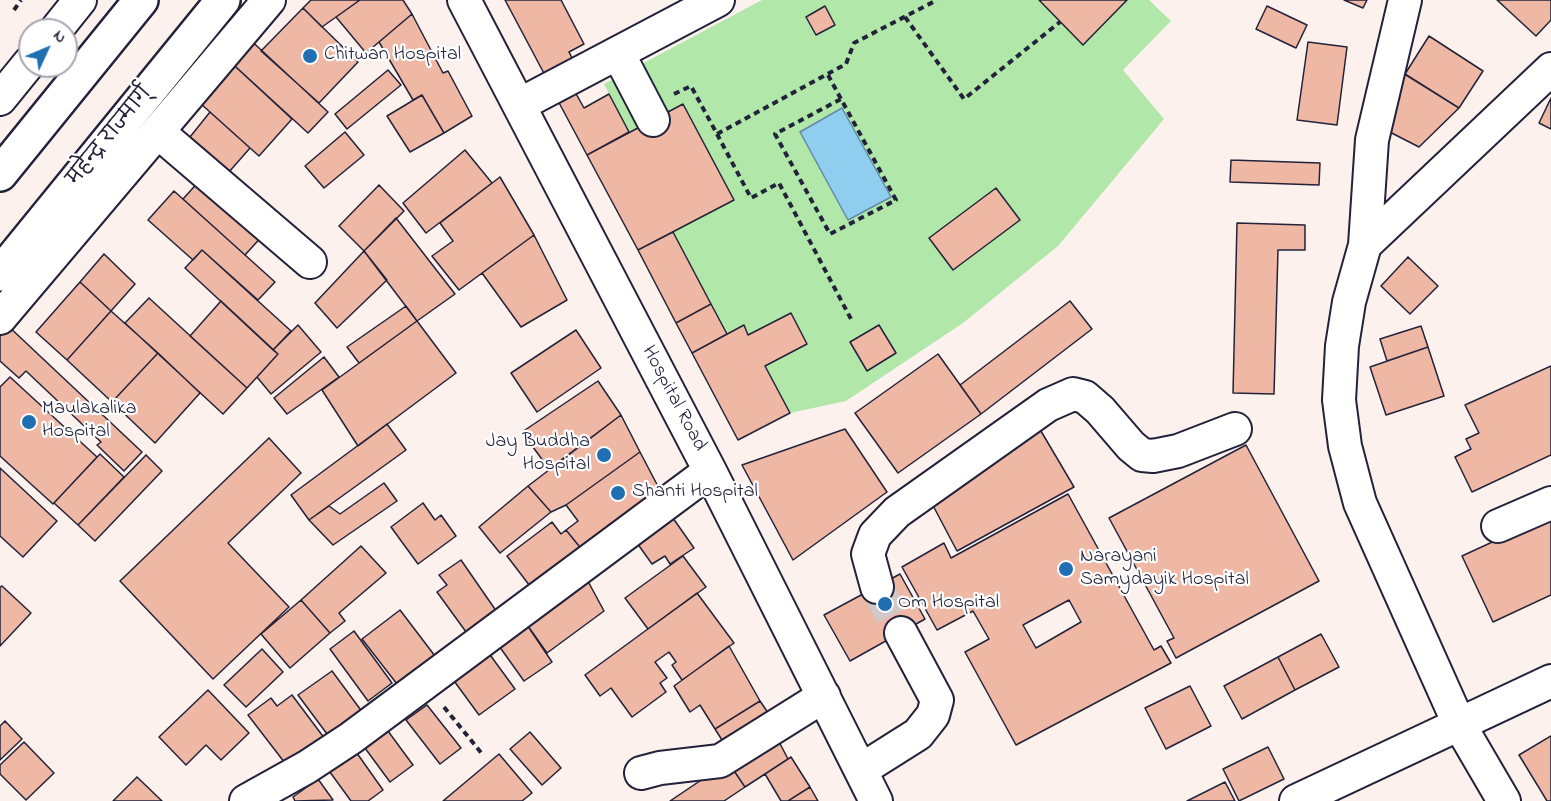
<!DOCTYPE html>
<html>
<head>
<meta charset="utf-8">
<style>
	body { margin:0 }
	#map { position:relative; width:1551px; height:801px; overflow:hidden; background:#fcf1ed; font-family:"Indie Flower",sans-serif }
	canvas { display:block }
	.north { position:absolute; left:18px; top:18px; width:60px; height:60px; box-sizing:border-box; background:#fff; border:2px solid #a7a7b1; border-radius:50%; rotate:46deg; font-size:16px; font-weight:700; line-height:24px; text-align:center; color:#22223b }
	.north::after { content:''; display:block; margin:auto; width:21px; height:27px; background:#1f6fb2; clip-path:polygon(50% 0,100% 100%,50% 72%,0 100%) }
</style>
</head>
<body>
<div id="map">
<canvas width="1551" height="801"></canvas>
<div class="north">N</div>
</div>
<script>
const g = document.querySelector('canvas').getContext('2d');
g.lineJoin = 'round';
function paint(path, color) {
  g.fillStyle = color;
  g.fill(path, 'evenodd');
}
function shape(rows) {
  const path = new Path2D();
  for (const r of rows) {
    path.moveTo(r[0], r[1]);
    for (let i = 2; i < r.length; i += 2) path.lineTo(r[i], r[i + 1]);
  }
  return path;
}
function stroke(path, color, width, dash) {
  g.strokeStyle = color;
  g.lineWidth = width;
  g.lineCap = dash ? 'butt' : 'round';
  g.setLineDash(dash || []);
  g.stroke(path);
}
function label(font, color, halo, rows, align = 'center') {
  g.font = font + ' "Indie Flower","Playpen Sans Deva",sans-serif';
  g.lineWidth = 4.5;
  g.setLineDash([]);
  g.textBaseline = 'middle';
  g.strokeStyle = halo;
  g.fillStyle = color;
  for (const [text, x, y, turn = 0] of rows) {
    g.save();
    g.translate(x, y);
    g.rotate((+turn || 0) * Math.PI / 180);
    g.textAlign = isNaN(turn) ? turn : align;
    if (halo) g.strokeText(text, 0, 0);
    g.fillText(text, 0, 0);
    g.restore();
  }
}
paint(shape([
	[762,0,1149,0,1171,21,1123,70,1164,119,1058,246,963,323,846,401,790,413,738,440,587,155,629,132,604,84]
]), '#b1e8aa');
const water = shape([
	[842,108,891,197,848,220,800,132,842,108]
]);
paint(water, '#90cef0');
stroke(water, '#6489a8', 1.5);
const building = shape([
	[311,0,360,0,322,27,303,8,311,0],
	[360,0,403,0,412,14,366,53,336,17,360,0],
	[505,0,561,0,584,44,569,52,575,64,547,79,505,0],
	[1039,0,1127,0,1083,45,1039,0],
	[1344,0,1367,0,1363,8,1344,0],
	[1497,0,1551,0,1551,20,1536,36,1497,0],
	[825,6,835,25,816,35,806,17,825,6],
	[1267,6,1307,25,1296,48,1256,29,1267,6],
	[303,8,358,62,319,103,261,51,303,8],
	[412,14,443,73,448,71,472,116,444,133,422,95,413,100,379,42,412,14],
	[245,35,328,112,308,133,225,57,245,35],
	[1429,36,1483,71,1459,108,1405,74,1429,36],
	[1308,42,1347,47,1337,125,1297,120,1308,42],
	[225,57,292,119,259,156,191,95,225,57],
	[388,70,401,85,347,129,335,114,388,70],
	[1398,70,1459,108,1419,147,1378,126,1398,70],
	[574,90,584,108,609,94,629,132,587,155,557,99,574,90],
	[422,95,444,133,410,152,387,116,422,95],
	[1551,98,1551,129,1539,123,1551,98],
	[683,104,734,200,638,250,587,155,683,104],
	[210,112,250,148,229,172,190,137,210,112],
	[345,132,364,155,324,188,305,166,345,132],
	[465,150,492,183,426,233,403,203,465,150],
	[1231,160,1320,163,1319,185,1230,182,1231,160],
	[500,177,534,235,459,290,432,256,453,241,440,223,500,177],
	[201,179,264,234,245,255,183,199,201,179],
	[379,185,404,211,364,251,339,226,379,185],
	[996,188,1020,220,953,270,929,238,996,188],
	[174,191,275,282,258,300,202,250,193,260,148,220,174,191],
	[396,218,455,294,417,321,364,251,396,218],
	[1237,223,1305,225,1305,250,1278,250,1274,394,1233,393,1237,223],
	[673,232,711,304,676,323,638,250,673,232],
	[534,235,567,300,521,327,482,273,534,235],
	[202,250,291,331,273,350,185,268,202,250],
	[364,251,387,280,337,328,315,303,364,251],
	[104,254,135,284,111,311,80,282,104,254],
	[1408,257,1438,286,1410,314,1381,286,1408,257],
	[80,282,111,311,67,360,36,332,80,282],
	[149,298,247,388,223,414,125,323,149,298],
	[221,301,278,354,247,388,190,336,221,301],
	[1070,301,1092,329,981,414,960,385,1070,301],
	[711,304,727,334,692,353,676,323,711,304],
	[406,306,417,321,359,363,347,347,406,306],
	[111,311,158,353,112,402,67,360,111,311],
	[791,313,807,344,765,366,790,413,738,440,692,353,744,325,748,335,791,313],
	[417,321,456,373,358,446,322,390,417,321],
	[6,324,142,452,124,471,97,445,101,442,26,371,19,378,0,361,0,330,6,324],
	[298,325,321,352,271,394,257,377,278,354,273,350,298,325],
	[879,325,896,353,867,371,850,342,879,325],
	[1421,326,1428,347,1387,361,1380,339,1421,326],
	[576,330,601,368,537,412,511,373,576,330],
	[1428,347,1444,396,1386,415,1370,367,1428,347],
	[158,353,200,393,155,443,112,402,158,353],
	[938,354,981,414,898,473,855,413,938,354],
	[324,357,339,377,287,414,274,398,324,357],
	[1551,366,1551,455,1472,492,1455,457,1471,449,1466,439,1479,433,1465,405,1551,366],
	[10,377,97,457,53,504,0,456,0,387,10,377],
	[598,381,621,415,549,469,522,432,598,381],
	[621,415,640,452,566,505,551,512,528,486,621,415],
	[387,424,406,450,309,520,291,495,387,424],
	[1038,426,1074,487,957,551,929,498,1038,426],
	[845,429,887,492,793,560,742,465,845,429],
	[269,438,301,473,228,543,289,607,213,679,120,581,269,438],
	[1246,445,1319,581,1176,658,1167,641,1174,638,1109,518,1246,445],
	[640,452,662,494,583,551,566,530,578,521,566,505,640,452],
	[100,454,124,477,78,525,54,503,100,454],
	[146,455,162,471,95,541,78,525,146,455],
	[0,468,57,521,23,557,0,536,0,468],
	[384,483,397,501,333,545,309,520,329,506,340,514,384,483],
	[528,486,551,512,500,553,479,527,528,486],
	[1068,494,1154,650,1161,646,1171,663,1016,745,965,652,989,639,973,611,937,630,902,567,944,543,951,558,1068,494],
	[1069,600,1081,622,1036,648,1023,625,1069,600],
	[423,503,435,520,441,515,456,536,418,564,391,527,423,503],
	[668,511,694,548,670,564,665,556,652,564,632,536,668,511],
	[1551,515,1551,595,1493,622,1462,556,1551,515],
	[552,522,561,534,566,530,583,551,533,590,507,556,552,522],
	[361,546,386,573,339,613,345,621,330,633,301,600,361,546],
	[683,556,706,587,648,629,625,598,683,556],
	[461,560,499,615,469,636,437,592,447,585,439,575,461,560],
	[583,572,604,611,547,653,523,619,583,572],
	[900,574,925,619,850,661,824,615,900,574],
	[2,586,31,613,0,646,0,587,2,586],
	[697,593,734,643,682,680,672,665,676,662,669,652,655,662,667,678,660,683,666,692,632,717,611,688,600,696,585,675,697,593],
	[301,600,330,633,290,668,261,634,301,600],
	[400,610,435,656,397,684,362,639,400,610],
	[523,619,552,662,524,681,494,639,523,619],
	[354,631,392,683,368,701,330,649,354,631],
	[1321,634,1339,667,1295,690,1278,657,1321,634],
	[729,646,760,701,715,729,700,705,690,712,674,686,729,646],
	[485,648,515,689,479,715,449,674,485,648],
	[262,649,283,672,246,707,224,685,262,649],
	[1278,657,1295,690,1242,719,1224,686,1278,657],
	[332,671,363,713,330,738,298,695,332,671],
	[1190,686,1211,726,1166,749,1145,708,1190,686],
	[208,690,249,733,221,760,206,745,186,765,159,737,208,690],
	[292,695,325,739,288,767,248,715,271,698,277,706,292,695],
	[760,701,773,720,729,751,715,729,760,701],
	[427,705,461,748,440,764,406,720,427,705],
	[5,721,22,739,0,760,0,726,5,721],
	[385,727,413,765,390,782,362,744,385,727],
	[530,732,561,768,542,785,510,749,530,732],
	[776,736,788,759,745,787,728,762,776,736],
	[1551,736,1551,801,1547,801,1519,755,1551,736],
	[24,742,54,773,26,800,0,774,0,765,24,742],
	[1268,747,1284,779,1239,801,1223,769,1268,747],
	[354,749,383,790,368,801,351,801,327,768,354,749],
	[499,754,532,793,522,801,443,801,499,754],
	[791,757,810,787,788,801,781,801,765,774,791,757],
	[728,762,745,787,724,801,670,801,728,762],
	[137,777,162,801,113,801,137,777],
	[318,779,333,800,295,801,293,797,318,779],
	[1225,782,1235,801,1187,801,1225,782],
	[810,787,818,801,788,801,810,787]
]);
paint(building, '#efb8a5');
stroke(building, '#22223b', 1.5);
stroke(shape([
	[877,587,901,633]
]), '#d0c8c9', 32, [32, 16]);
const minor = shape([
	[464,0,710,471,876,801],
	[1405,0,1372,140,1365,245,1349,302,1342,346,1339,400,1345,446,1360,503,1459,724,1504,801],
	[56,30,80,0],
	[618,53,653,120],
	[0,99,30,62],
	[519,105,718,0],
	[158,132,310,262],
	[1365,245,1551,69],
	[0,318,269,0],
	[1498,526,1551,503],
	[877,587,868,554,875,535,897,512,1048,405,1073,394,1085,397,1100,410,1131,446,1142,455,1153,456,1178,451,1235,429],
	[861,770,918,734,933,715,937,700,901,633],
	[641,773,660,768,720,761,824,696],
	[246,801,307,767,351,738,710,471],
	[1296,801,1551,681]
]);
const highway = shape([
	[0,174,141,0],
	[0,274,223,0]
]);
stroke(minor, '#22223b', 36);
stroke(highway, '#22223b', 38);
stroke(shape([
	[14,10,21,0],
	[905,17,964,99,1060,22],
	[828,75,896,200,830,234,775,134,841,99],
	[674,94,691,86,717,134,846,64,854,43,937,0],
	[717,134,751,198,779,183,851,319],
	[444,707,483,755]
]), '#22223b', 4, [6, 4.5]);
stroke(minor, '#fff', 32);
stroke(highway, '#fff', 33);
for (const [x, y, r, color] of [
	[310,56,8,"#1f6fb2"],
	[29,422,8,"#1f6fb2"],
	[604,455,8,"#1f6fb2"],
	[618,493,8,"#1f6fb2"],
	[1066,569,8,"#1f6fb2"],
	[885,604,8,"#1f6fb2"]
]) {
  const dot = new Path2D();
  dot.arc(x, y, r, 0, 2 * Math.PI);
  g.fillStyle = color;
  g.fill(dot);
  stroke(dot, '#fff', 2);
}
label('20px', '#22223b', '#fff', [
	["Chitwan Hospital",324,56],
	["Maulakalika",42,410],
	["Hospital",42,433],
	["Jay Buddha",590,443,"right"],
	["Hospital",590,466,"right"],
	["Shanti Hospital",632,493],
	["Narayani",1080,558],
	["Samydayik Hospital",1080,581],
	["Om Hospital",898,604]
], 'left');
label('20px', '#22223b', '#fff', [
	["महेन्द्र राज्मार्ग्",111,137,-51],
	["Hospital Road",673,399,62]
]);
</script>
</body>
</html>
